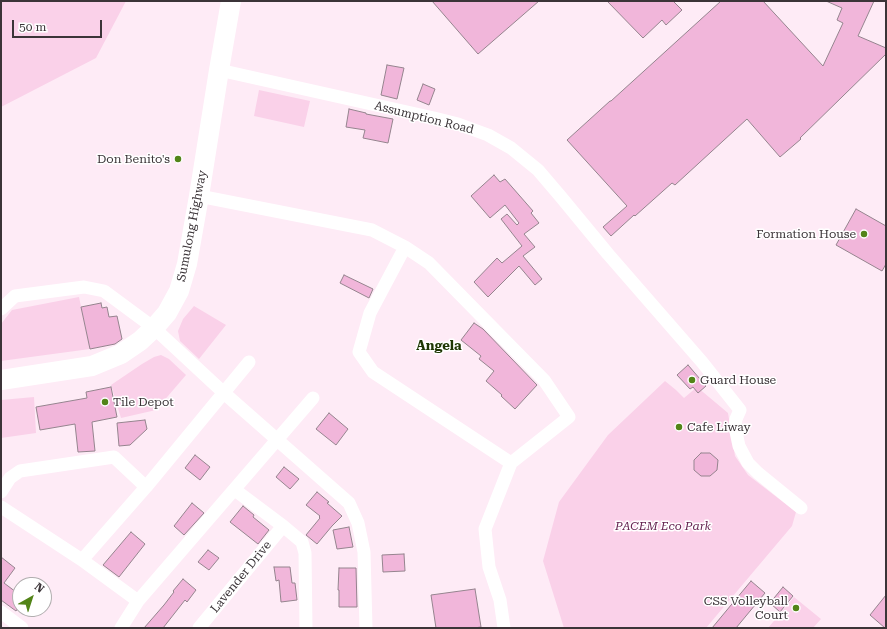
<!DOCTYPE html>
<html>
<head>
<meta charset="utf-8">
<style>
	body { margin:0 }
	#map { position:relative; width:887px; height:629px; overflow:hidden; background:#feebf6; font-family:"Roboto Serif",serif }
	canvas { display:block }
	.frame { position:absolute; inset:0; border:2px solid #3b3438; pointer-events:none }
	.north { position:absolute; left:12px; top:577px; width:40px; height:40px; box-sizing:border-box; background:#fff; border:1px solid #b1aeaf; border-radius:50%; rotate:39deg; font-size:11px; font-weight:700; line-height:16px; text-align:center; color:#3b3438 }
	.north::after { content:''; display:block; margin:auto; width:14px; height:18px; background:#528418; clip-path:polygon(50% 0,100% 100%,50% 72%,0 100%) }
	.scale { position:absolute; left:12px; top:20px; width:90px; height:18px; box-sizing:border-box; border:2px solid #3b3438; border-top:0; padding-left:5px; font-size:12px; line-height:14px; white-space:nowrap; color:#3b3438; -webkit-text-stroke:3px #fff; paint-order:stroke }
</style>
</head>
<body>
<div id="map">
<canvas width="887" height="629"></canvas>
<div class="frame"></div>
<div class="north">N</div>
<div class="scale">50 m</div>
</div>
<script>
const g = document.querySelector('canvas').getContext('2d');
g.lineJoin = 'round';
function paint(path, color) {
  g.fillStyle = color;
  g.fill(path, 'evenodd');
}
function shape(rows) {
  const path = new Path2D();
  for (const r of rows) {
    path.moveTo(r[0], r[1]);
    for (let i = 2; i < r.length; i += 2) path.lineTo(r[i], r[i + 1]);
  }
  return path;
}
function stroke(path, color, width, dash) {
  g.strokeStyle = color;
  g.lineWidth = width;
  g.lineCap = dash ? 'butt' : 'round';
  g.setLineDash(dash || []);
  g.stroke(path);
}
function label(font, color, halo, rows, align = 'center') {
  g.font = font + ' "Roboto Serif",serif';
  g.lineWidth = 3;
  g.setLineDash([]);
  g.textBaseline = 'middle';
  g.strokeStyle = halo;
  g.fillStyle = color;
  for (const [text, x, y, turn = 0] of rows) {
    g.save();
    g.translate(x, y);
    g.rotate((+turn || 0) * Math.PI / 180);
    g.textAlign = isNaN(turn) ? turn : align;
    if (halo) g.strokeText(text, 0, 0);
    g.fillText(text, 0, 0);
    g.restore();
  }
}
paint(shape([
	[1,1,126,1,96,58,1,107],
	[259,90,310,101,304,127,254,116],
	[79,297,90,349,1,361,1,324,12,310],
	[194,306,226,325,199,359,180,341,178,331,183,319],
	[161,355,169,359,186,375,156,410,121,418,111,385,142,364,154,357],
	[665,381,676,390,684,398,697,387,728,413,735,456,748,475,796,512,792,526,706,628,564,628,543,561,559,502,608,435],
	[34,397,36,433,1,438,1,400],
	[794,597,821,619,813,628,768,628]
]), '#fad1e9');
const building = shape([
	[432,1,539,1,478,54,432,1],
	[607,1,673,1,682,10,666,25,662,20,643,38,607,1],
	[721,1,763,1,823,66,843,23,837,20,842,8,826,1,874,1,858,36,886,48,886,54,800,138,801,139,780,157,747,119,675,185,672,183,635,216,634,215,611,236,603,227,627,206,567,140,610,101,611,101,721,1],
	[387,65,404,68,397,99,381,95,387,65],
	[423,84,435,89,429,105,417,100,423,84],
	[349,109,366,113,366,114,393,119,388,143,363,138,365,130,346,127,349,109],
	[494,175,500,182,505,179,533,211,531,213,539,223,524,234,535,247,523,256,542,279,535,285,519,266,488,297,474,282,497,258,502,263,522,246,501,219,507,214,517,225,519,223,505,205,490,218,471,196,494,175],
	[856,209,886,226,886,264,882,271,836,245,856,209],
	[344,275,373,289,369,298,340,283,344,275],
	[101,303,102,308,107,307,109,317,117,316,122,339,115,344,90,349,81,307,101,303],
	[474,323,483,329,537,385,515,409,501,396,502,395,486,381,494,371,479,359,481,356,461,340,474,323],
	[688,365,706,386,698,393,693,387,690,389,677,375,688,365],
	[111,387,117,417,92,422,95,451,78,452,75,424,40,430,36,407,87,398,86,392,111,387],
	[329,413,348,429,336,445,316,429,329,413],
	[145,420,147,429,130,445,119,446,117,423,145,420],
	[701,453,710,453,718,460,717,470,710,476,701,476,694,470,694,460,701,453],
	[195,455,210,467,200,480,185,468,195,455],
	[284,467,299,479,290,489,276,477,284,467],
	[317,492,329,502,327,503,342,516,332,526,317,544,306,535,320,518,319,517,320,516,306,505,317,492],
	[192,503,204,513,184,535,174,526,192,503],
	[243,506,254,515,253,517,269,530,258,544,230,522,243,506],
	[349,527,353,547,337,549,333,530,349,527],
	[131,532,145,544,119,577,103,565,131,532],
	[208,550,219,558,209,570,198,562,208,550],
	[404,554,405,571,383,572,382,555,404,554],
	[1,557,15,568,4,583,20,595,20,605,16,611,1,600,1,557],
	[274,567,290,567,292,583,295,583,297,600,281,602,279,580,276,581,274,567],
	[339,568,356,568,357,607,339,607,339,590,338,590,339,568],
	[183,579,196,590,187,602,185,600,163,628,144,628,164,605,174,592,173,591,183,579],
	[751,581,765,593,736,628,712,628,751,581],
	[783,587,793,596,780,612,770,603,783,587],
	[475,589,481,627,474,628,436,628,431,595,475,589],
	[886,595,886,628,885,628,870,615,886,595]
]);
paint(building, '#f1b6da');
stroke(building, '#95848e', 1);
stroke(shape([
	[219,70,434,118,458,124,488,135,511,148,538,170,561,197,608,254,702,362,740,410,736,419,735,427,739,446,748,463,758,473,801,508],
	[199,196,372,230,405,247,429,263,544,380,569,417,511,463,485,529,489,567,500,600,504,628],
	[405,247,370,313,359,352,373,372,511,463],
	[1,309,15,296,84,287,104,291,154,328,224,393,349,503,358,523,364,552,366,628],
	[235,490,283,526,302,542,305,553,306,628],
	[1,492,10,478,20,471,114,457,146,487],
	[1,507,82,560,138,601],
	[82,560,146,487,249,362],
	[1,612,22,628],
	[121,628,138,601,313,398],
	[199,628,283,526]
]), '#fff', 13);
stroke(shape([
	[1,380,92,366,121,354,140,341,154,328,167,313,179,291,187,264,199,196,219,70,231,1]
]), '#fff', 20);
for (const [x, y, r, color] of [
	[178,159,4,"#528418"],
	[864,234,4,"#528418"],
	[692,380,4,"#528418"],
	[105,402,4,"#528418"],
	[679,427,4,"#528418"],
	[796,608,4,"#528418"]
]) {
  const dot = new Path2D();
  dot.arc(x, y, r, 0, 2 * Math.PI);
  g.fillStyle = color;
  g.fill(dot);
  stroke(dot, '#fff', 1.5);
}
label('12px', '#3b3438', '#fff', [
	["Assumption Road",424,118,14],
	["Sumulong Highway",192,226,-79],
	["Lavender Drive",241,577,-51]
]);
label('12px', '#3b3438', '#fff', [
	["Don Benito's",170,159],
	["Formation House",856,234],
	["Guard House",700,380,"left"],
	["Tile Depot",113,402,"left"],
	["Cafe Liway",687,427,"left"],
	["CSS Volleyball",788,601],
	["Court",788,615]
], 'right');
label('italic 12px', '#662351', '#fff', [
	["PACEM Eco Park",663,526]
]);
label('bold 13px', '#1e3603', '#fff', [
	["Angela",439,346]
]);
</script>
</body>
</html>
